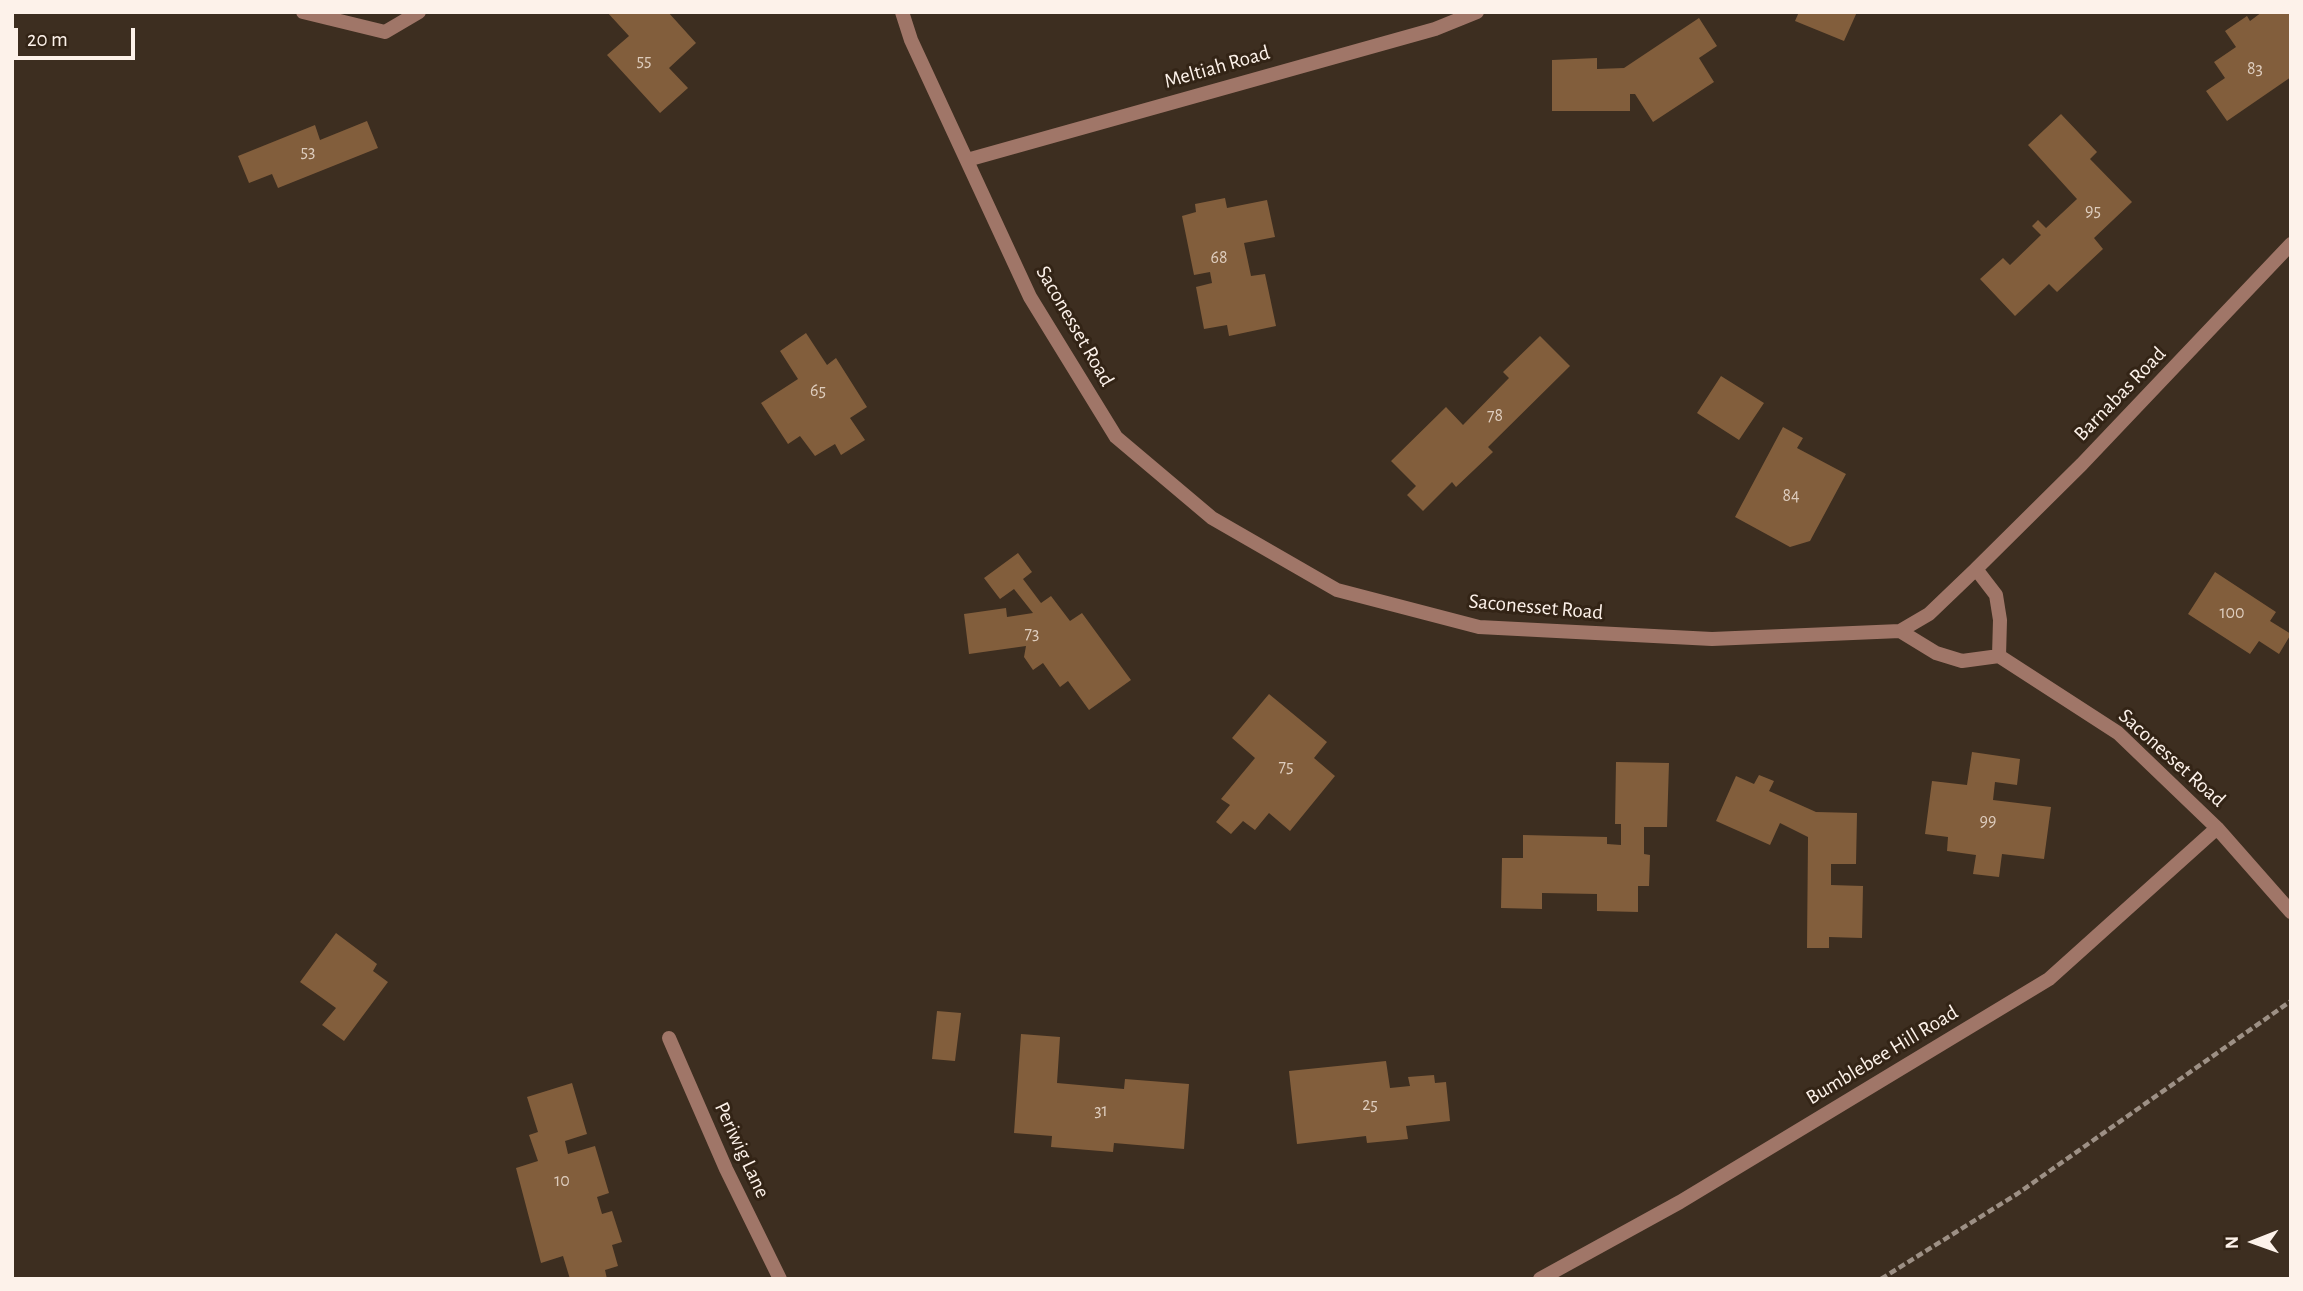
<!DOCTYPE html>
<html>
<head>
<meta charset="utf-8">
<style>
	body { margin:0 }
	#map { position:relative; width:2303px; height:1291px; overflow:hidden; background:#3d2e20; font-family:"Alegreya Sans",sans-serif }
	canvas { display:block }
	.frame { position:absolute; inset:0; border:14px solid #fdf2ea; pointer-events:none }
	.north { position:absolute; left:2219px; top:1207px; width:70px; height:70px; -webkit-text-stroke:5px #332416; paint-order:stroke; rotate:269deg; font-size:19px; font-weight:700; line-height:28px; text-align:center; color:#fdf2ea }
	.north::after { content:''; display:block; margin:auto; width:24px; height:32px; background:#fdf2ea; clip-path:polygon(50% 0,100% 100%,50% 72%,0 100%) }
	.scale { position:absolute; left:14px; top:28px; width:121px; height:32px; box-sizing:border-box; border:4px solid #fdf2ea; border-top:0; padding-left:9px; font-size:21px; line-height:24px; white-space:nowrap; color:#fdf2ea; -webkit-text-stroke:5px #332416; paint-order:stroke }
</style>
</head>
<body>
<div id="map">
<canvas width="2303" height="1291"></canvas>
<div class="frame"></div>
<div class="north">N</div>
<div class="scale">20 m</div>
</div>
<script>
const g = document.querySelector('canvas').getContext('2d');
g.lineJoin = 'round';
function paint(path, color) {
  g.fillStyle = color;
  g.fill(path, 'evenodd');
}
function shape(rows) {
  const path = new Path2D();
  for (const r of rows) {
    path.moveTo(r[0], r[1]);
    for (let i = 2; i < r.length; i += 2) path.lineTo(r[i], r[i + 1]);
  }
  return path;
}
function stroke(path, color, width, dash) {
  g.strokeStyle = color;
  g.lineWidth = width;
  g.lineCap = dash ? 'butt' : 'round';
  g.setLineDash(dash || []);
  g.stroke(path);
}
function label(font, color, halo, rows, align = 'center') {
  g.font = font + ' "Alegreya Sans",sans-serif';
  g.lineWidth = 6;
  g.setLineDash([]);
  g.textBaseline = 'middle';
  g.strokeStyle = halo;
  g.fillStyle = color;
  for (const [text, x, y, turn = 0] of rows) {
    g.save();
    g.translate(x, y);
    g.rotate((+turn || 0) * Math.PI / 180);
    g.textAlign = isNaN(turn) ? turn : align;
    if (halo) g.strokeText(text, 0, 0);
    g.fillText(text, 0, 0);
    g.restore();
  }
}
paint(shape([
	[607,12,668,12,696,43,669,68,688,88,660,113,607,55,629,36],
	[1799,12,1857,12,1844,41,1795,21],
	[2262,12,2291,12,2291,77,2227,121,2206,91,2225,78,2214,62,2236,47,2225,31,2247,16,2250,21],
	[1699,18,1717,46,1699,58,1714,82,1653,122,1635,94,1630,94,1630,111,1552,111,1552,60,1597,58,1597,69,1624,68],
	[2061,114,2097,152,2090,159,2132,202,2094,238,2103,249,2057,292,2049,284,2015,316,1980,279,2003,258,2010,265,2041,235,2032,226,2038,220,2046,228,2077,199,2028,145],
	[367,121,378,148,278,188,272,174,249,183,238,156,315,125,320,140],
	[1225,198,1227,208,1267,200,1275,237,1244,243,1251,276,1265,274,1276,326,1229,336,1227,325,1204,329,1196,287,1212,283,1210,272,1194,275,1182,216,1196,212,1195,204],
	[806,333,827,365,836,358,867,407,850,418,865,440,841,455,835,444,815,456,800,436,788,444,761,403,798,379,780,351],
	[1540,336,1570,366,1488,447,1493,452,1456,487,1452,482,1423,511,1407,495,1416,486,1391,461,1446,407,1463,425,1509,378,1503,372],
	[1721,376,1764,403,1739,440,1697,413],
	[1783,427,1803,438,1797,448,1846,474,1810,541,1790,547,1735,517],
	[1018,553,1032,572,1023,579,1041,603,1051,596,1070,621,1082,613,1131,680,1089,710,1068,681,1060,687,1043,663,1033,670,1024,657,1026,646,969,654,964,614,1006,608,1007,617,1033,613,1014,589,1000,599,984,578],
	[2215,572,2276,612,2270,621,2291,634,2279,654,2259,641,2250,654,2188,614],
	[1269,694,1327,742,1314,758,1335,776,1290,831,1269,813,1255,830,1243,821,1231,834,1216,822,1230,805,1221,799,1255,758,1232,738],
	[1972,752,2020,759,2017,785,1995,782,1993,800,2051,807,2044,859,2002,854,1999,877,1973,874,1976,855,1947,851,1948,837,1925,834,1932,781,1967,785],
	[1616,762,1669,763,1667,827,1644,827,1644,854,1650,855,1649,886,1638,886,1638,912,1597,911,1597,894,1542,893,1542,909,1501,908,1502,858,1523,858,1523,835,1607,837,1607,844,1621,845,1621,824,1615,824],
	[1759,775,1774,781,1769,791,1816,812,1857,813,1856,864,1831,864,1831,885,1863,886,1862,938,1829,937,1829,948,1807,948,1808,837,1780,823,1770,845,1716,821,1736,776,1754,784],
	[336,933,377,964,373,971,388,982,344,1041,322,1025,336,1008,300,982],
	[937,1011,961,1013,955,1061,932,1059],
	[1021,1034,1060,1037,1057,1083,1124,1089,1125,1079,1189,1084,1184,1149,1114,1143,1113,1152,1051,1147,1052,1136,1014,1133],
	[1386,1061,1390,1088,1410,1086,1408,1077,1434,1075,1435,1083,1446,1082,1450,1121,1406,1126,1408,1139,1367,1143,1366,1136,1297,1144,1289,1071],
	[572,1083,587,1134,565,1141,568,1154,595,1146,609,1193,597,1197,602,1214,612,1211,622,1242,612,1245,618,1266,605,1270,607,1279,570,1279,563,1256,541,1263,516,1168,538,1161,529,1135,538,1132,527,1097]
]), '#825e3c');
stroke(shape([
	[1881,1279,2017,1194,2291,1001]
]), '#9d9085', 4.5, [7, 3.5]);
stroke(shape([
	[303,12,385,32,419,12],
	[902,12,911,40,1030,297,1116,437,1212,518,1337,590,1479,627,1712,639,1900,631,1936,653,1962,661,1999,656,2118,733,2217,828,2291,912],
	[967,160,1435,29,1477,12],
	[1900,631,1929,614,1976,569],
	[1999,656,2000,620,1996,595,1976,569,2082,464,2291,244],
	[669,1038,726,1169,780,1279],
	[1540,1279,1680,1202,2049,979,2217,828]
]), '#a07668', 14);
label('18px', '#decdbe', null, [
	["55",644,61],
	["83",2255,69],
	["53",308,152],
	["95",2093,211],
	["68",1219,258],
	["65",818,391],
	["78",1495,416],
	["84",1791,496],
	["100",2232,613],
	["73",1032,634],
	["75",1286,767],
	["99",1988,821],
	["25",1370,1105],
	["31",1101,1111],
	["10",562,1181]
]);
label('21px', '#fdf2ea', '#332416', [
	["Meltiah Road",1217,67,-16],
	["Saconesset Road",1075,326,60],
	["Barnabas Road",2120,394,-46],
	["Saconesset Road",1536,607,5],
	["Saconesset Road",2172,758,42],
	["Bumblebee Hill Road",1882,1055,-31],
	["Periwig Lane",742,1150,65]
]);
</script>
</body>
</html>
